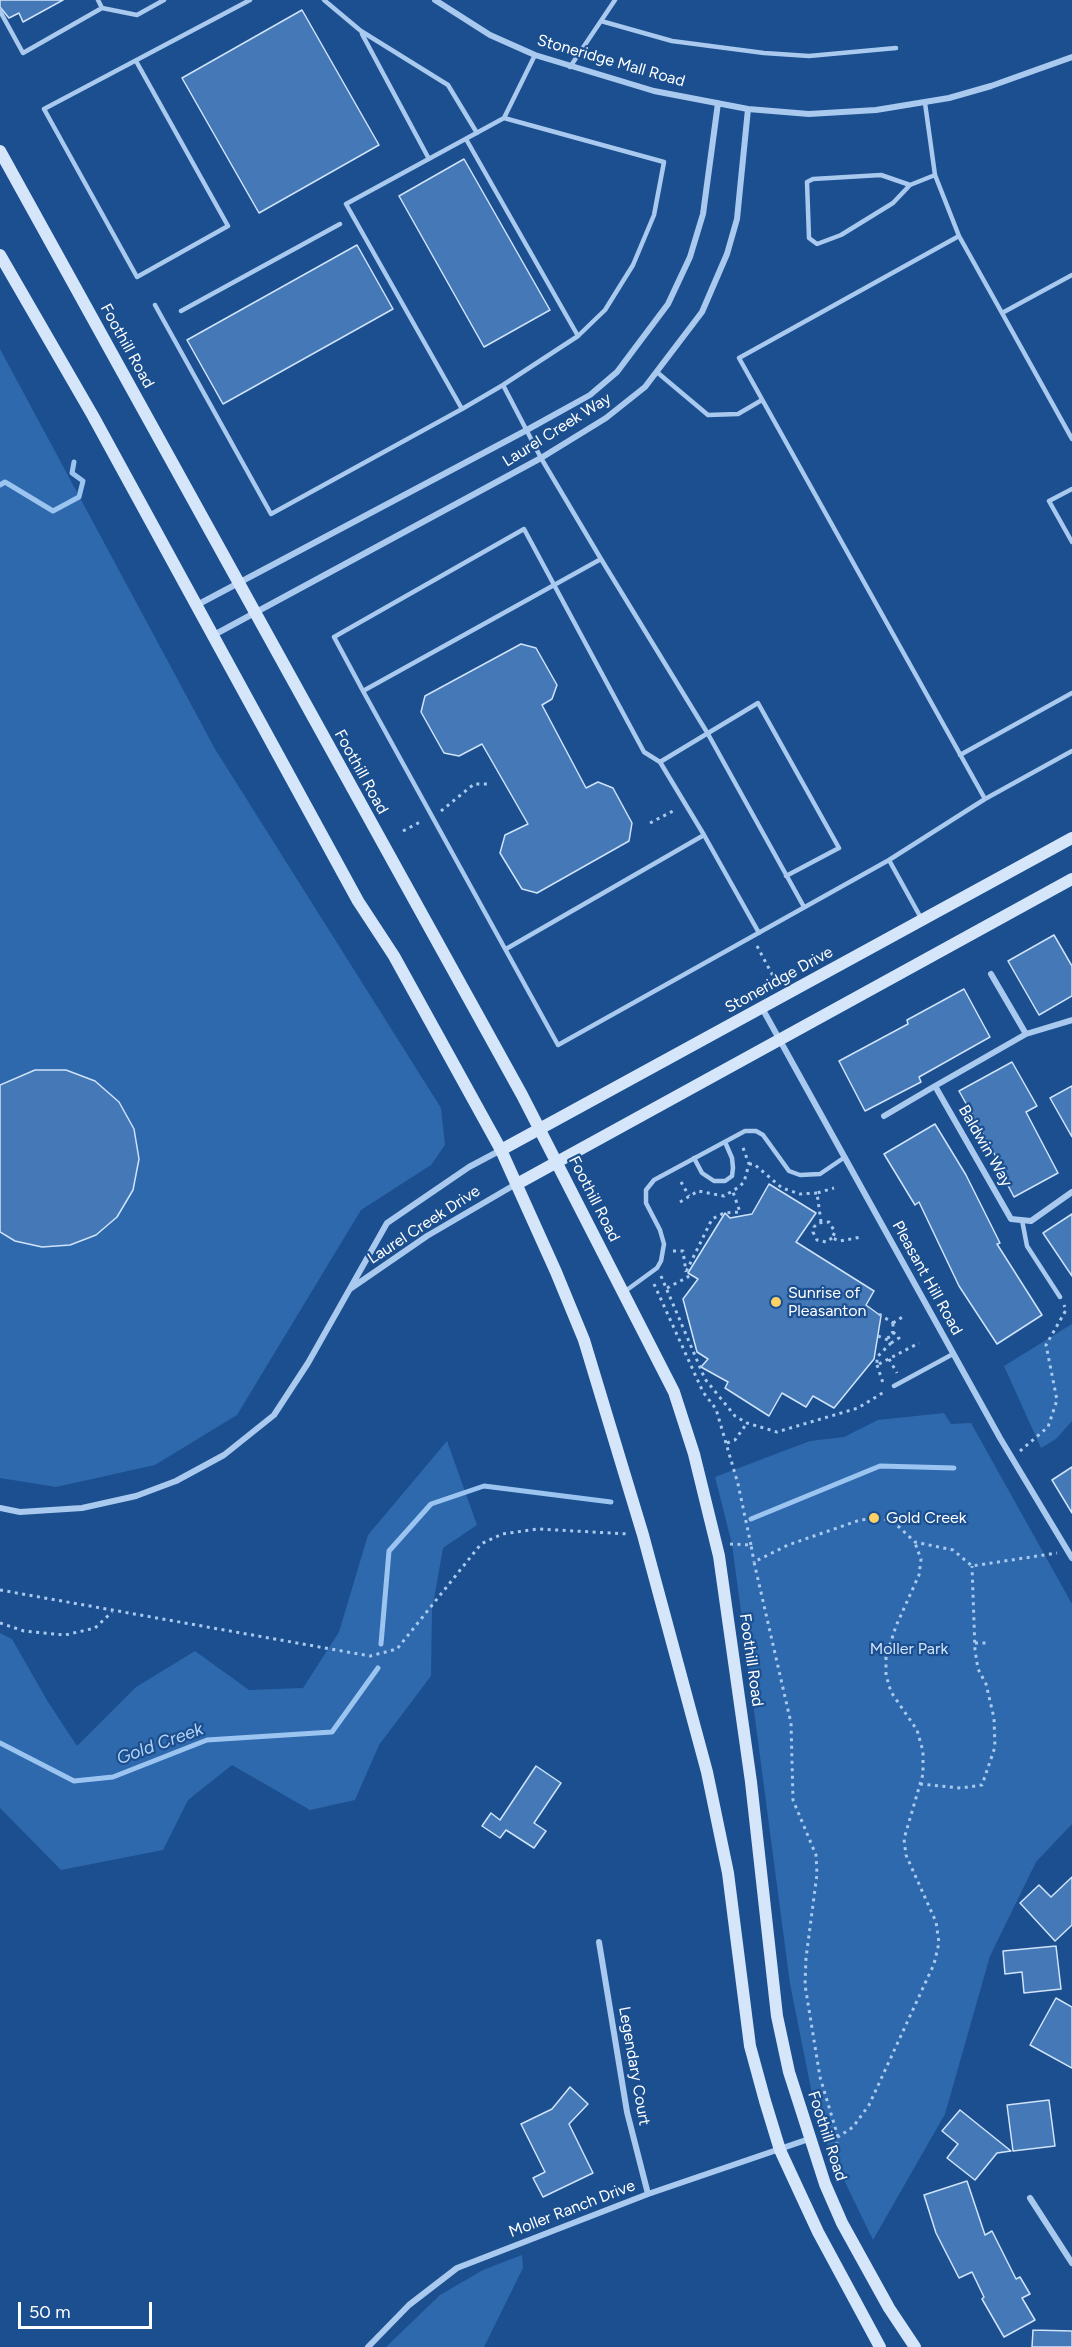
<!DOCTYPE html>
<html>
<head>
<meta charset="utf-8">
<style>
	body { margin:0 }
	#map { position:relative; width:1072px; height:2347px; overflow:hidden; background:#1b4f8f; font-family:Figtree,sans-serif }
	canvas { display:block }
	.scale { position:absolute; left:18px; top:2302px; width:134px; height:27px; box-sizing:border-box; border:3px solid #fff; border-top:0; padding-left:8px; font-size:18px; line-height:21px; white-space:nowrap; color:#fff; -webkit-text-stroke:4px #1b4f8f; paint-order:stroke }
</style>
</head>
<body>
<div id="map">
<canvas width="1072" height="2347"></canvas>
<div class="scale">50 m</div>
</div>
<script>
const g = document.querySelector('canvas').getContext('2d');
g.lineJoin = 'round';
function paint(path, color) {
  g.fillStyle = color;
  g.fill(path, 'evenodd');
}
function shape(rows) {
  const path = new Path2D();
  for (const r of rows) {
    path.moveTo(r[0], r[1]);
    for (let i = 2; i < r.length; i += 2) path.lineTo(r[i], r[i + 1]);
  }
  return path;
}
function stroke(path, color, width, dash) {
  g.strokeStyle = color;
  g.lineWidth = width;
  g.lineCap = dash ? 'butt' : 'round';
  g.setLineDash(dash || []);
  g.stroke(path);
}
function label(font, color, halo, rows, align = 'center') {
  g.font = font + ' Figtree,sans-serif';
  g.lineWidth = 4.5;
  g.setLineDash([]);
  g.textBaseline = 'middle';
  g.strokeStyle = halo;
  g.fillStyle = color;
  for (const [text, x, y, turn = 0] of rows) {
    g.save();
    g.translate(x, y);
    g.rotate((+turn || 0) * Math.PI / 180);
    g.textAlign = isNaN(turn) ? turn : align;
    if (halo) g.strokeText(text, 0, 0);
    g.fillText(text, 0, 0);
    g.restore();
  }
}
paint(shape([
	[0,349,215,749,441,1108,445,1145,431,1165,361,1210,237,1415,155,1465,56,1487,0,1478],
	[1072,1324,1072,1421,1056,1439,1041,1448,1004,1366],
	[944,1413,951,1424,971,1423,1072,1604,1072,1824,1036,1862,990,1956,945,2114,873,2240,828,2147,812,2094,790,1984,732,1544,715,1477,810,1441,844,1437,878,1420],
	[447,1441,477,1525,443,1548,432,1610,431,1676,379,1745,355,1800,310,1810,232,1765,188,1800,163,1850,61,1870,0,1808,0,1633,12,1639,48,1702,77,1746,136,1687,195,1651,249,1690,303,1688,339,1632,368,1535],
	[522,2255,523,2268,484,2347,386,2347,440,2295,483,2270]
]), '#2e69ad');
stroke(shape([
	[0,485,5,482,53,511,79,497,83,481,72,473,74,462],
	[751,1519,880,1466,954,1468],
	[381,1644,389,1551,431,1504,484,1486,611,1502],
	[0,1743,74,1781,113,1777,207,1740,332,1732,378,1668]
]), '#9cc4f0', 5);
const building = shape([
	[0,0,63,0,23,22,19,13,9,18,0,7,0,0],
	[302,10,379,145,259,213,182,78,302,10],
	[464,159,550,310,484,347,399,196,464,159],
	[357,245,393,309,223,404,187,340,357,245],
	[521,644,536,648,557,685,552,699,542,705,586,788,598,782,613,788,632,823,629,841,537,893,522,889,500,853,505,835,528,824,482,744,459,756,444,753,421,712,425,696,521,644],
	[1054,935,1072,966,1072,996,1039,1015,1008,961,1054,935],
	[964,989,990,1037,919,1077,921,1082,865,1111,839,1061,908,1024,907,1020,964,989],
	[1012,1062,1037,1106,1026,1112,1058,1173,1014,1197,994,1159,996,1157,959,1091,1012,1062],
	[35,1070,66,1070,95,1081,119,1102,134,1129,139,1159,133,1190,117,1217,96,1235,70,1245,42,1247,15,1241,0,1232,0,1085,35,1070],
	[1072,1086,1072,1137,1050,1098,1072,1086],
	[935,1124,966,1175,1000,1243,997,1244,1042,1315,997,1344,959,1286,919,1202,915,1205,884,1154,935,1124],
	[769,1184,816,1213,796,1242,874,1291,866,1305,881,1316,874,1359,834,1408,813,1396,806,1407,782,1393,769,1416,725,1388,728,1382,701,1367,708,1359,697,1352,683,1299,698,1279,688,1273,725,1213,730,1218,752,1214,769,1184],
	[1072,1214,1072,1276,1043,1233,1072,1214],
	[1072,1467,1072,1513,1052,1480,1072,1467],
	[536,1766,561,1783,534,1823,546,1831,534,1848,506,1830,500,1838,482,1826,491,1813,500,1820,536,1766],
	[1072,1877,1072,1925,1055,1941,1020,1903,1039,1885,1051,1897,1072,1877],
	[1056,1946,1061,1989,1024,1993,1022,1972,1005,1974,1003,1951,1056,1946],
	[1056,1998,1072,2007,1072,2068,1030,2045,1056,1998],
	[570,2087,588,2104,569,2124,593,2173,543,2197,533,2178,545,2172,521,2124,552,2109,570,2087],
	[1049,2100,1055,2146,1013,2151,1007,2105,1049,2100],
	[960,2110,1011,2151,997,2153,975,2180,947,2158,958,2144,942,2131,960,2110],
	[967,2181,985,2235,992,2231,1016,2279,1020,2277,1030,2294,1022,2298,1035,2320,1004,2337,982,2299,984,2297,972,2272,959,2278,936,2233,924,2195,967,2181],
	[1033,2330,1072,2331,1072,2347,1032,2347,1033,2330]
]);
paint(building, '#4478b7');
stroke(building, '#cfe3fa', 1.5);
stroke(shape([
	[441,811,474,784,491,784],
	[650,823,675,810],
	[403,831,422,821],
	[757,946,773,976],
	[749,1164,754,1164,782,1188,800,1194,817,1193],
	[681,1182,689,1196],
	[680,1202,698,1191,724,1196,739,1187,744,1182,749,1164,742,1145],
	[821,1222,817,1193,834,1188],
	[832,1238,826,1242,817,1240,813,1232,814,1227,818,1223,829,1222,835,1232,832,1238,840,1241,861,1237],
	[673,1251,683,1251,686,1272],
	[661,1276,705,1379,735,1416,747,1423,777,1432,858,1408,884,1392],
	[654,1284,703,1392,716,1409,738,1484,751,1545],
	[667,1288,688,1277,686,1272,712,1219,724,1213,740,1212,733,1192],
	[879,1314,893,1323],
	[893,1323,904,1316],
	[893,1332,899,1338,891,1343,888,1336,893,1332,893,1323],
	[878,1336,888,1340],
	[891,1343,877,1357,877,1365,919,1343],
	[889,1359,897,1373],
	[877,1365,883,1383],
	[727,1443,735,1440,747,1423],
	[1020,1451,1048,1427,1057,1400,1046,1345,1066,1310,1064,1305],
	[730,1544,751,1545,754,1562],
	[0,1590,370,1656,397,1649,481,1544,502,1534,538,1529,628,1534],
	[0,1623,24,1631,65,1635,95,1628,112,1612],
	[975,1643,989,1643],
	[920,1784,961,1788,982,1785,995,1747,994,1718,986,1684,978,1669,975,1650,972,1566],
	[838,2137,820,2077,805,1985,806,1958,817,1874,816,1855,793,1800,791,1723,754,1562,788,1545,860,1520,883,1518,899,1527,915,1542,953,1550,972,1566,1057,1553],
	[834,2160,838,2137,853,2127,869,2105,934,1964,939,1943,936,1922,906,1855,904,1839,923,1774,923,1751,917,1730,891,1692,886,1675,886,1657,896,1626,919,1575,921,1559,915,1543]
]), '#a9c9ee', 3, [3, 4.5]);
stroke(shape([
	[324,0,361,31,448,85,477,133],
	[102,8,137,15,164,0],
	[0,11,23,53,102,8,98,0],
	[601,21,672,41,764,53,809,56,896,48],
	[362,34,429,159],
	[535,55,504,118,346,204,462,409,503,385,541,458,601,559,363,691,558,1045,889,860,921,918],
	[136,61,228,226,137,277,44,109,250,0],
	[570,67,615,0],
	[925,103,935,175,959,236,1002,313],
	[466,139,578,336],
	[910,185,881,175,813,179,807,182,809,238,817,244,841,235,893,203,910,185,935,175],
	[959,236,739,358,985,799,1072,751],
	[1072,275,1002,313,1072,439],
	[155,305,271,514,462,409],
	[181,311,340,224],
	[658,373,708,415,738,414,762,400],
	[503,385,578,336,605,310,633,265,654,215,664,162,504,118],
	[1072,489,1049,501,1072,542],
	[601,559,708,734,804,907],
	[363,691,334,637,524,529,644,752,660,762,704,835],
	[960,755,1072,693],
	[660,762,758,703,839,848,786,876],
	[889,860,985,799],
	[506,949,704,835,759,933],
	[694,1158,702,1173,714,1181,725,1181,732,1176,733,1168,732,1158,725,1142],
	[1022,1220,1027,1246,1060,1297],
	[624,1292,657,1268,661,1261,664,1244,660,1230,646,1203,646,1190,654,1180,745,1131,756,1131,763,1135,789,1171,800,1175,820,1174,845,1157],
	[894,1386,953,1354]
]), '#a9c9ee', 4.5);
stroke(shape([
	[435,0,490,35,535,55,654,91,748,109,809,114,876,110,949,98,991,86,1072,57],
	[197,605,525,431,590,395,617,372,668,304,690,257,703,214,718,103],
	[212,636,541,458,606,418,645,387,702,312,727,254,737,219,748,109],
	[991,974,1026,1034],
	[762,1008,1000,1438,1072,1558],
	[1072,1020,1026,1034,935,1086,1011,1219,1031,1221,1072,1192],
	[884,1116,935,1086],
	[350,1289,427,1236,516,1184],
	[0,1508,20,1512,82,1508,136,1496,176,1481,224,1455,274,1415,308,1363,387,1223,469,1167,501,1150],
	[599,1942,627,2112,648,2194],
	[1030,2198,1072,2263],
	[368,2347,409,2305,457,2268,648,2194,809,2139]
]), '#a9c9ee', 6);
stroke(shape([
	[0,151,522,1095,674,1392,694,1454,719,1556,751,1782,777,2016,789,2072,825,2184,842,2223,889,2308,915,2347],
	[0,255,93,416,358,901,394,956,501,1150,556,1272,584,1340,643,1535,707,1772,728,1873,750,2046,765,2101,780,2150,818,2232,880,2347],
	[501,1150,1072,838],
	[517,1184,1072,879]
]), '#d6e6fa', 12);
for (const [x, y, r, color] of [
	[776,1302,6,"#ffd166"],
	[874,1518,6,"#ffd166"]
]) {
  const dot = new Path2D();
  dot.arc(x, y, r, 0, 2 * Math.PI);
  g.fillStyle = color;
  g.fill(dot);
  stroke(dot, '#1b4f8f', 2);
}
label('16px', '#fff', '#1b4f8f', [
	["Stoneridge Mall Road",611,61,16],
	["Foothill Road",127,346,61],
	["Laurel Creek Way",557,430,-32],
	["Foothill Road",361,772,61],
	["Stoneridge Drive",779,980,-29],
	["Baldwin Way",985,1146,60],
	["Foothill Road",594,1199,63],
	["Laurel Creek Drive",424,1225,-33],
	["Pleasant Hill Road",927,1278,61],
	["Foothill Road",751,1660,82],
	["Legendary Court",634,2066,80],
	["Foothill Road",827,2136,72],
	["Moller Ranch Drive",572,2209,-21]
]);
label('16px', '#fff', '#1b4f8f', [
	["Sunrise of",788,1293],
	["Pleasanton",788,1311],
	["Gold Creek",886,1518]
], 'left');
label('16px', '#cfe3fa', '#1b4f8f', [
	["Moller Park",909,1649]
]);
label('italic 18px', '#b5d3f5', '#1b4f8f', [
	["Gold Creek",160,1744,-20]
]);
</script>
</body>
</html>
